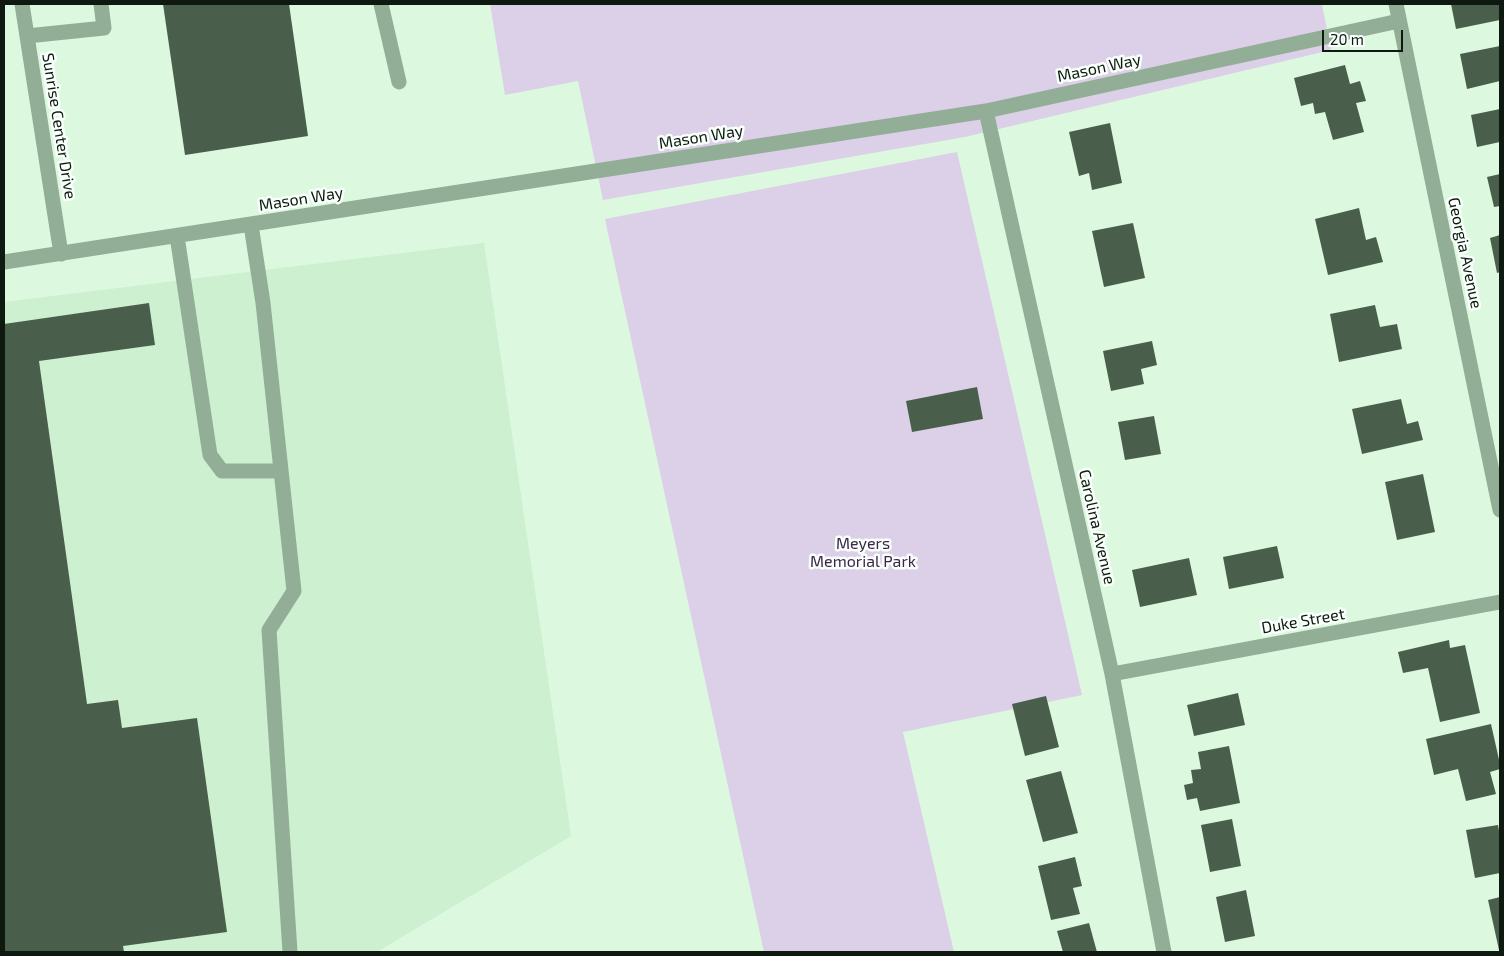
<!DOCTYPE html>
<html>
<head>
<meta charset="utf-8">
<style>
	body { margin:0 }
	#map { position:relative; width:1504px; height:956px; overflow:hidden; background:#dcf9df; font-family:"Exo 2",sans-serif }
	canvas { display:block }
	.frame { position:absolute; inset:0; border:5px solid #0e1910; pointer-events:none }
	.scale { position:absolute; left:1322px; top:30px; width:81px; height:22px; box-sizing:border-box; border:2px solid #0e1910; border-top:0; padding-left:6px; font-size:15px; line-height:18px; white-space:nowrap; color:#0e1910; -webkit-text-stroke:4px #f9fffa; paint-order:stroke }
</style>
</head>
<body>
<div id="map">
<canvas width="1504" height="956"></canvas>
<div class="frame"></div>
<div class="scale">20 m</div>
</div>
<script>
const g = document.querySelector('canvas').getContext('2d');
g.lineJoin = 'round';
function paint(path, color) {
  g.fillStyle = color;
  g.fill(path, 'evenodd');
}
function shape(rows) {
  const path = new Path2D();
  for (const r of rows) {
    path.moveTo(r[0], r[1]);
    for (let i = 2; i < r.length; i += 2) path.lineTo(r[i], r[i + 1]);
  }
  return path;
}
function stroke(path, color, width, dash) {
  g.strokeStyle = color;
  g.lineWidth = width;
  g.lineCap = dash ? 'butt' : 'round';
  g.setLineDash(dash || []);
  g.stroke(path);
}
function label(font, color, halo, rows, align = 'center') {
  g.font = font + ' "Exo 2",sans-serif';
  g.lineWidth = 5;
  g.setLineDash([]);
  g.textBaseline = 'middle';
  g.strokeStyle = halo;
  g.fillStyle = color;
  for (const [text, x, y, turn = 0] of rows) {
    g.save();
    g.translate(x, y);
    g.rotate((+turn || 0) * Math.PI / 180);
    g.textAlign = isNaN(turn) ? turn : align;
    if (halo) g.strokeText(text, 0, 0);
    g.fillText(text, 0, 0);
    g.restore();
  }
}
paint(shape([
	[484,243,571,836,377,952,4,952,4,302]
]), '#ccf0d0');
paint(shape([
	[490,4,1322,4,1331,50,965,137,603,200,578,81,505,95],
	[957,152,1082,695,903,732,954,952,764,952,605,219]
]), '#dccfe8');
paint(shape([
	[163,4,289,4,308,136,185,155],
	[1451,4,1500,4,1500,20,1456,29],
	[1500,46,1500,81,1467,89,1460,54],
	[1345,65,1350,84,1360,81,1366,101,1356,103,1364,132,1333,140,1325,112,1315,114,1313,103,1301,106,1294,78],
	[1500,109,1500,142,1477,147,1471,115],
	[1110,123,1122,183,1092,190,1089,173,1079,176,1069,132],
	[1500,174,1500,206,1494,207,1487,177],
	[1359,208,1366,240,1376,237,1383,262,1328,275,1315,219],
	[1133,223,1145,278,1104,287,1092,231],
	[1500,235,1500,272,1497,273,1490,238],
	[149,303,155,345,39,361,87,704,118,700,122,728,197,718,227,932,123,946,124,952,4,952,4,324],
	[1375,305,1380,327,1397,324,1402,349,1339,362,1330,314],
	[1152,341,1157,365,1141,369,1144,384,1111,391,1103,351],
	[977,387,983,419,912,432,906,401],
	[1401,399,1407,424,1418,421,1423,440,1362,454,1352,409],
	[1154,416,1161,454,1125,460,1118,422],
	[1423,474,1435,532,1397,540,1385,482],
	[1277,546,1284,578,1229,589,1223,557],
	[1189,558,1197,595,1140,607,1132,570],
	[1449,640,1450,648,1465,645,1480,713,1440,722,1428,668,1403,673,1398,652],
	[1238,693,1245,725,1194,736,1187,705],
	[1046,696,1059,747,1025,756,1012,704],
	[1491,724,1500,764,1500,769,1490,772,1496,794,1466,801,1458,769,1434,775,1426,739],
	[1229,746,1240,803,1200,811,1197,798,1187,800,1184,785,1193,783,1191,770,1201,769,1198,752],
	[1061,771,1078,833,1043,842,1026,780],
	[1232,819,1241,866,1210,872,1201,825],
	[1498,825,1500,836,1500,873,1475,878,1466,830],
	[1075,857,1082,886,1073,888,1080,914,1051,920,1038,866],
	[1246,890,1255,936,1225,942,1216,897],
	[1500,897,1500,950,1499,950,1488,900],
	[1089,923,1097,952,1063,952,1057,931]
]), '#495f4c');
stroke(shape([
	[22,4,61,254],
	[381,4,399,82],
	[1396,4,1500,510],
	[27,36,104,28,101,4],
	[986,111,1112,674,1164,952],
	[251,225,263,303,294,591,269,630,290,952],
	[177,236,210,455,222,471,281,471],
	[4,262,986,111,1399,21],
	[1112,674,1500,602]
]), '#93ae96', 15);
label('16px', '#0e1910', '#f9fffa', [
	["Mason Way",1099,68,-12],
	["Sunrise Center Drive",59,126,81],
	["Mason Way",701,137,-9],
	["Mason Way",301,199,-9],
	["Georgia Avenue",1465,253,78],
	["Carolina Avenue",1097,527,77],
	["Duke Street",1303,621,-10]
]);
label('16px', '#3b254b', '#f9fffa', [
	["Meyers",863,544],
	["Memorial Park",863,562]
]);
</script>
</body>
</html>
